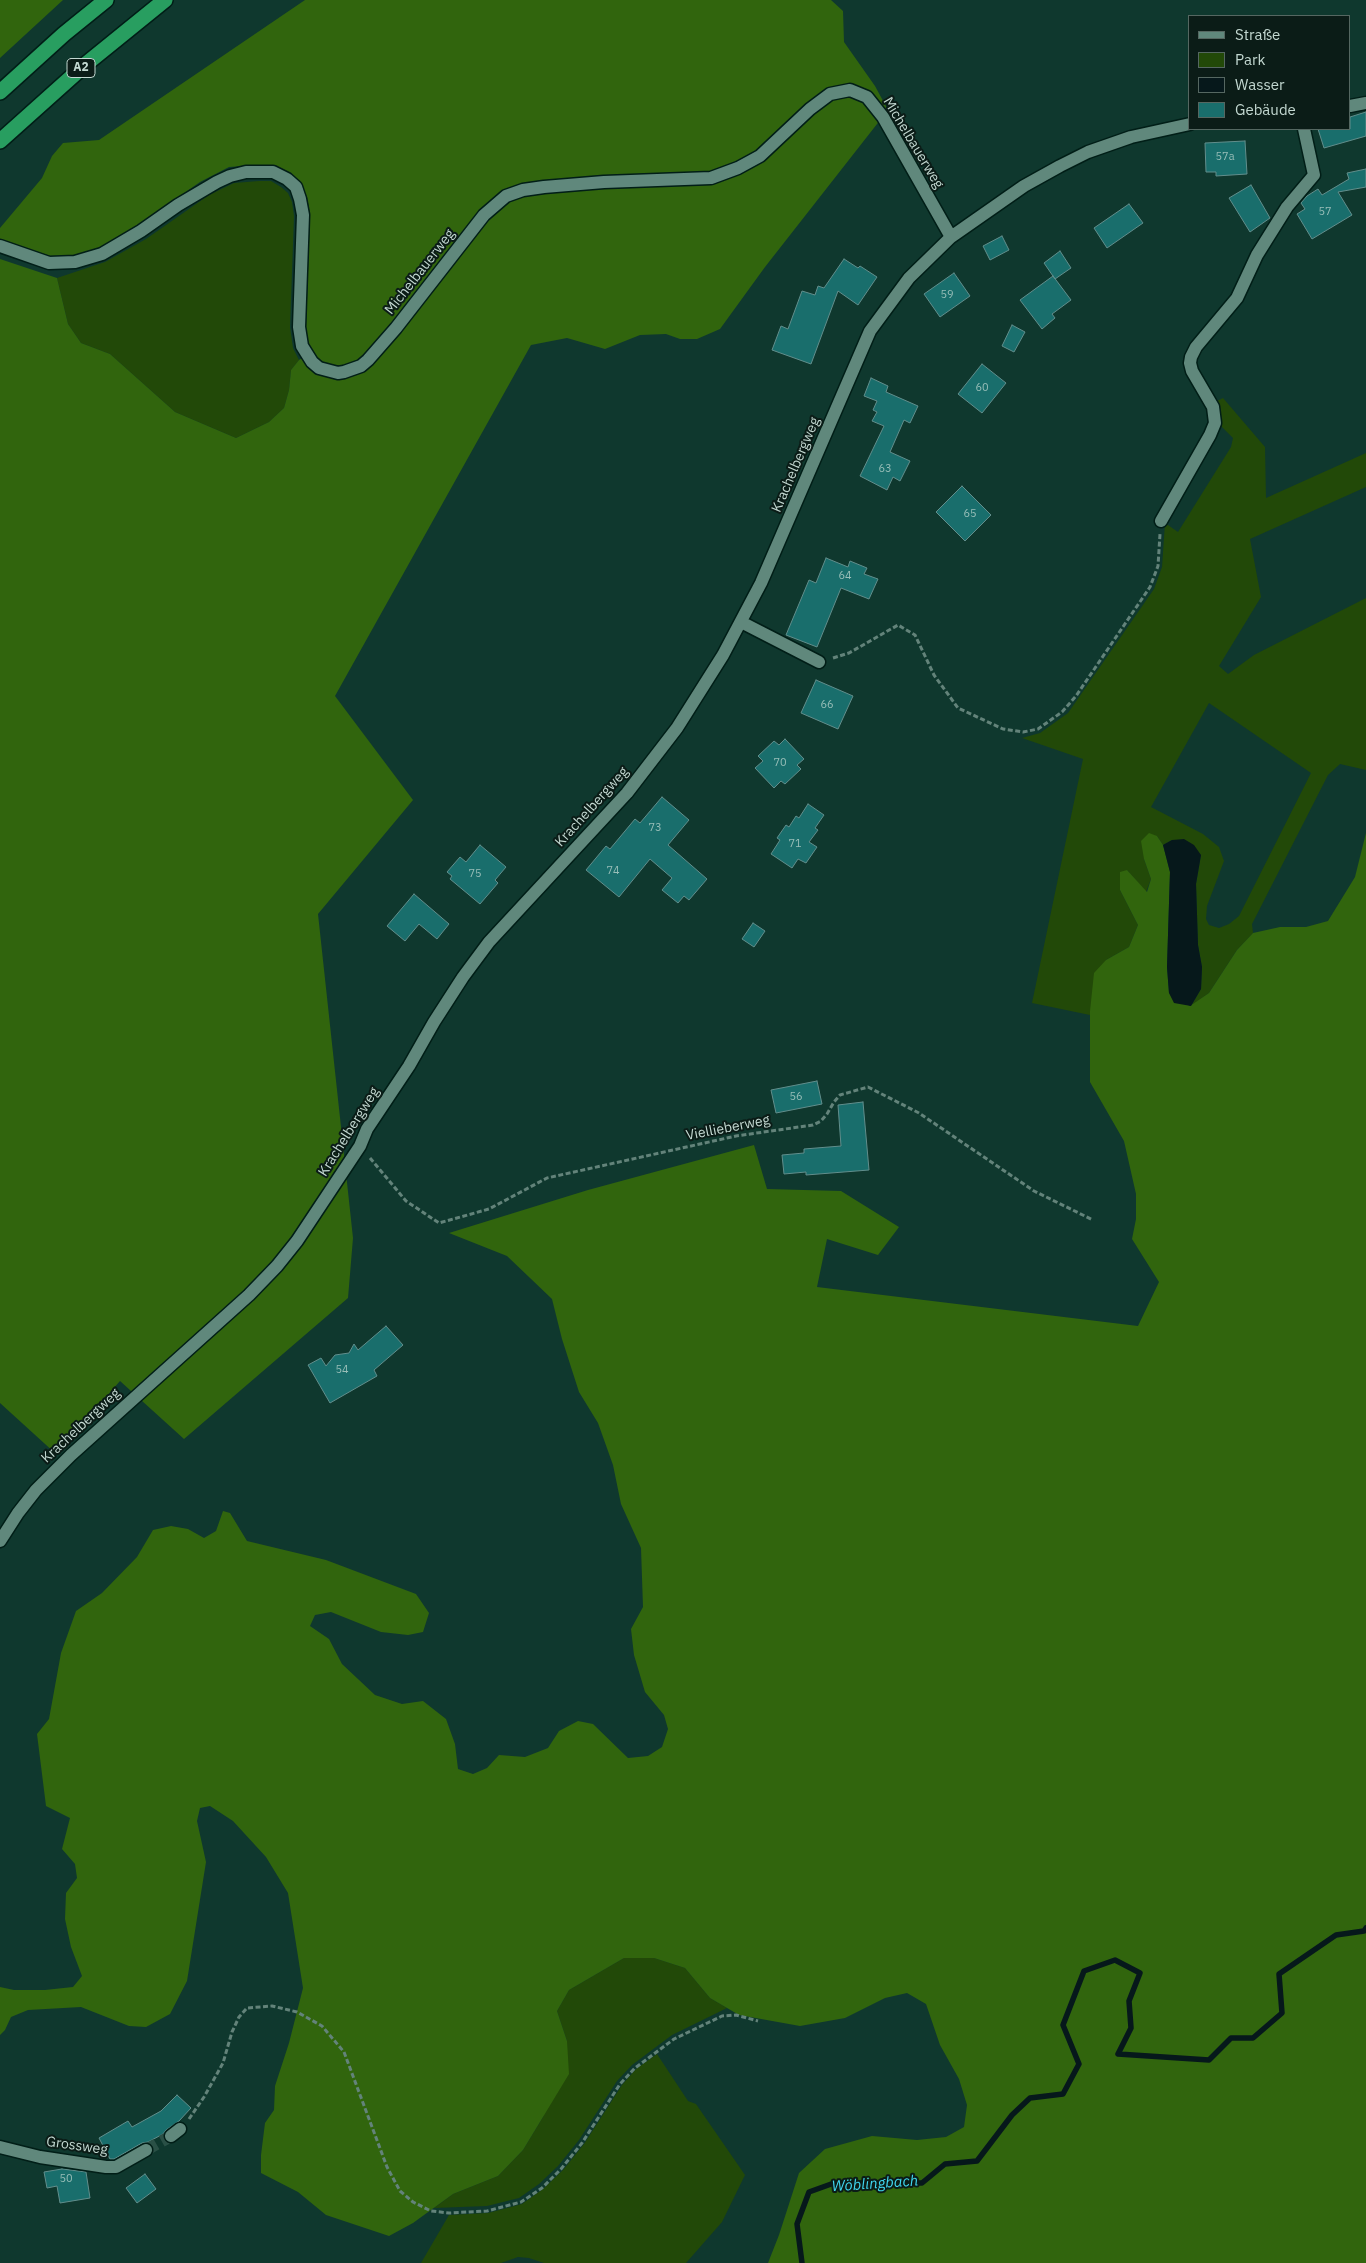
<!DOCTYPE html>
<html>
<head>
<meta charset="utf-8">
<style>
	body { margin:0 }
	#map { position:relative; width:1366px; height:2263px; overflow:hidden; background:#0f382e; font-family:"IBM Plex Sans",sans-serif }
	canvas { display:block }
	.legend { position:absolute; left:1188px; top:15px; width:162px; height:115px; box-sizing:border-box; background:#0b1c17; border:1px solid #556761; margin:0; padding:6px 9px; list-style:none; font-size:15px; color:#c3d8d1 }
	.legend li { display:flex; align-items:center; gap:10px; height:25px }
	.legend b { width:25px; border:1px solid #556761 }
</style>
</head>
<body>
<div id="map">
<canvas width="1366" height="2263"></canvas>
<ul class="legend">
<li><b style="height:6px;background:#60887c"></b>Straße</li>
<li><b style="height:14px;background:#224908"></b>Park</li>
<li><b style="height:14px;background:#06181b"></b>Wasser</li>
<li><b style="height:14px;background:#196e6c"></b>Gebäude</li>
</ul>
</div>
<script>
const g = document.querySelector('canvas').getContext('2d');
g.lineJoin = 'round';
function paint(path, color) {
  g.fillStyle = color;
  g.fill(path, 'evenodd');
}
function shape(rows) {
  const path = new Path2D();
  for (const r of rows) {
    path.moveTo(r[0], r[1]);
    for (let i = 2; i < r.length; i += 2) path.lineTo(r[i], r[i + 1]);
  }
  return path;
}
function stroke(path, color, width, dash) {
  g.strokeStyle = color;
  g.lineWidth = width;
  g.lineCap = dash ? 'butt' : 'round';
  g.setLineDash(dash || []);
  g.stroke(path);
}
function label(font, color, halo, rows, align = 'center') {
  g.font = font + ' "IBM Plex Sans",sans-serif';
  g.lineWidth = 4;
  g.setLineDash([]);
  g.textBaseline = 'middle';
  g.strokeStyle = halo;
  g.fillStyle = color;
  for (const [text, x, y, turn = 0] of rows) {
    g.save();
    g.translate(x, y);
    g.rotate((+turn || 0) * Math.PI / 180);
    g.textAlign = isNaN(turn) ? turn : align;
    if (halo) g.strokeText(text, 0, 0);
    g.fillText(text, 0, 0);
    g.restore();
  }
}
paint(shape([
	[259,181,271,181,281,187,288,193,292,202,294,216,290,327,293,348,299,360,291,370,289,390,284,408,269,422,236,438,175,412,110,354,81,343,68,324,57,278,105,262,146,239,209,195,234,183],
	[1223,398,1265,447,1266,498,1366,453,1366,487,1250,539,1261,597,1219,666,1228,674,1254,655,1366,598,1366,770,1340,764,1328,775,1252,924,1253,933,1237,950,1209,993,1191,1006,1201,989,1202,967,1198,945,1196,884,1201,855,1172,840,1163,845,1157,836,1144,859,1151,879,1146,892,1127,870,1120,890,1138,925,1129,947,1106,960,1090,1015,1032,1003,1083,759,1022,738,1040,733,1068,713,1154,589,1162,567,1165,523,1178,532,1231,447,1233,438,1219,424,1215,402],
	[1209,703,1311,773,1239,916,1229,924,1219,928,1209,925,1206,919,1207,906,1224,861,1219,847,1203,834,1151,807],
	[624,1958,654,1958,685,1968,710,1998,727,2008,672,2035,632,2065,617,2081,579,2140,558,2166,539,2184,519,2198,487,2206,434,2208,453,2194,498,2176,523,2150,543,2117,567,2041,557,2011,569,1990],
	[657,2054,688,2101,696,2104,745,2175,722,2222,686,2263,544,2263,529,2258,518,2257,501,2263,421,2263,449,2215,488,2213,511,2207,522,2204,543,2189,563,2170,584,2144,622,2085,636,2069]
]), '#224908');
paint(shape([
	[0,0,63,0,0,58],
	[305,0,831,0,843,11,844,42,875,86,888,110,765,267,720,329,697,339,680,339,666,334,640,335,605,349,567,338,531,345,335,696,413,800,318,914,353,1238,348,1298,184,1439,120,1381,56,1454,0,1403,0,259,57,278,68,324,81,343,110,354,175,412,236,438,269,422,284,408,289,390,291,370,299,360,312,351,308,343,306,327,310,215,307,197,301,184,291,173,275,166,259,165,229,167,200,182,137,226,99,248,74,256,50,256,0,239,0,228,42,178,52,156,63,143,99,140],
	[1149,833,1157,836,1163,845,1170,872,1167,967,1169,993,1190,1006,1209,993,1237,950,1253,933,1280,927,1306,927,1328,921,1355,877,1366,833,1366,2263,768,2263,779,2235,799,2173,825,2149,872,2136,917,2140,946,2137,964,2127,967,2105,959,2079,940,2045,926,2004,907,1993,885,1998,845,2018,800,2026,739,2015,710,1998,685,1968,654,1958,624,1958,569,1990,557,2011,567,2041,569,2074,523,2150,498,2176,453,2194,413,2223,389,2236,326,2215,298,2192,261,2173,261,2155,265,2123,274,2110,275,2086,289,2043,303,1988,288,1893,266,1857,233,1821,210,1806,200,1808,197,1821,206,1862,187,1981,170,2014,146,2027,129,2026,81,2007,28,2010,11,2017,5,2030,0,2035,0,1987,14,1990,45,1990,73,1987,82,1976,71,1947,65,1919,66,1893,77,1878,75,1864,62,1849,70,1818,46,1806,37,1734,49,1719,61,1653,76,1611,102,1593,137,1557,153,1530,171,1526,188,1529,204,1538,216,1531,223,1511,230,1513,247,1541,326,1560,416,1594,429,1613,423,1632,408,1635,381,1632,331,1612,315,1615,310,1626,329,1639,342,1664,375,1695,402,1704,423,1701,446,1719,455,1744,458,1769,473,1774,487,1768,499,1755,525,1757,548,1748,559,1731,578,1721,593,1724,628,1758,648,1756,662,1747,668,1729,664,1715,645,1692,634,1655,631,1629,643,1607,641,1548,621,1504,613,1465,598,1423,579,1392,562,1339,552,1299,507,1256,449,1233,588,1190,754,1145,767,1189,841,1191,899,1227,878,1255,827,1239,817,1287,1138,1326,1159,1282,1132,1239,1136,1219,1136,1194,1124,1141,1090,1082,1090,1011,1094,973,1106,960,1129,947,1138,925,1120,890,1120,872,1127,870,1147,892,1151,879,1144,859,1141,841]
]), '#31650d');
paint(shape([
	[1184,839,1194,845,1201,855,1196,884,1198,945,1202,967,1201,989,1191,1006,1174,1003,1169,993,1167,967,1170,872,1163,845,1172,840]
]), '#06181b');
stroke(shape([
	[802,2263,797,2224,809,2192,834,2183,922,2183,945,2164,977,2161,1012,2115,1030,2098,1063,2094,1079,2064,1063,2025,1084,1971,1115,1960,1140,1973,1129,2001,1131,2028,1118,2054,1209,2060,1231,2038,1253,2038,1282,2013,1279,1974,1336,1935,1364,1931,1366,1928]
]), '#06181b', 5.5);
const building = shape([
	[1366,112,1366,136,1324,148,1318,129,1350,129,1350,117,1366,112],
	[1245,141,1247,174,1216,176,1216,172,1206,172,1205,143,1245,141],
	[1366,169,1366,187,1338,192,1352,215,1312,239,1297,214,1305,209,1301,203,1307,196,1318,189,1322,195,1349,179,1347,173,1366,169],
	[1251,185,1270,218,1250,232,1229,198,1251,185],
	[1129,204,1143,223,1107,248,1094,228,1129,204],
	[1002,236,1009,250,990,260,983,246,1002,236],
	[1060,251,1071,268,1055,279,1044,263,1060,251],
	[844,259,858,268,860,266,877,277,858,305,838,291,811,364,772,350,781,326,788,329,802,291,815,295,818,286,824,288,844,259],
	[954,273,970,296,940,317,924,294,954,273],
	[1053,276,1071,300,1052,314,1055,318,1042,329,1020,300,1053,276],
	[1012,325,1025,332,1014,352,1002,346,1012,325],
	[982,364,1006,383,982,413,958,394,982,364],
	[871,378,888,386,886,392,918,406,910,423,904,420,890,452,910,461,900,481,893,477,887,490,860,476,884,426,872,421,877,412,873,410,877,401,864,396,871,378],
	[962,486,991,515,965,541,936,512,962,486],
	[826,558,848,567,850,561,867,568,864,574,878,579,869,599,841,588,817,647,786,635,809,580,816,583,826,558],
	[816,680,853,696,838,729,801,713,816,680],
	[785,739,804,759,797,765,801,769,785,784,781,781,774,788,755,768,763,761,758,756,774,741,779,745,785,739],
	[662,797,689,820,668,845,707,879,689,900,684,896,678,903,662,890,672,878,650,859,619,897,586,870,606,846,610,849,635,819,640,823,662,797],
	[808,804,824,815,815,828,818,830,809,842,817,847,806,863,798,859,792,868,771,854,780,840,777,838,786,825,789,827,796,816,799,818,808,804],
	[480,845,506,867,495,880,498,883,480,904,450,879,452,876,447,872,460,857,466,862,480,845],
	[414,894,449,924,437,939,419,924,405,941,387,926,414,894],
	[753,923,765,931,754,947,742,939,753,923],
	[817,1081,822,1104,776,1113,771,1090,817,1081],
	[863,1102,869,1170,806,1175,806,1172,784,1174,782,1155,804,1153,804,1149,841,1146,838,1105,863,1102],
	[386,1326,403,1345,374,1370,377,1376,330,1403,308,1365,321,1358,326,1366,335,1355,349,1353,354,1344,358,1350,386,1326],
	[177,2095,191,2108,179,2121,166,2130,163,2134,148,2142,142,2143,114,2159,110,2159,99,2138,128,2121,132,2127,161,2111,177,2095],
	[62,2169,86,2172,90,2198,60,2203,57,2186,47,2188,44,2172,62,2169],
	[145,2174,156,2189,137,2203,126,2188,145,2174]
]);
paint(building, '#196e6c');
stroke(building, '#628e8c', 1);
stroke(shape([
	[146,2150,171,2136]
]), '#2a5046', 12, [12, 6]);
const minor = shape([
	[1350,106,1366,103],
	[0,246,49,263,75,262,102,254,141,231,178,205,217,182,230,176,246,172,273,172,287,179,296,187,300,199,303,215,299,327,302,346,312,362,319,368,338,373,344,372,361,366,368,360,396,328,484,215,506,196,523,190,544,187,604,182,711,178,738,168,760,156,810,109,830,94,850,90,867,97,883,117,951,237],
	[1161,521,1210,435,1215,423,1213,407,1192,371,1190,363,1191,357,1196,347,1237,298,1257,255,1287,207,1314,175,1304,129],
	[741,622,819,662],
	[0,1541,18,1513,36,1490,71,1455,249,1295,277,1266,297,1241,360,1146,367,1129,409,1066,434,1022,463,977,489,942,627,793,677,728,723,655,761,583,870,331,909,278,951,237,1024,186,1060,166,1088,152,1131,137,1190,124],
	[171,2136,180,2129],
	[0,2147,40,2157,106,2167,116,2167,146,2150]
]);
const highway = shape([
	[0,92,64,34,106,0],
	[0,141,86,64,165,0]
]);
stroke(minor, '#011e17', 15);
stroke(highway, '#011e17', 18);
stroke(shape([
	[833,658,849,653,898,625,915,635,934,675,958,708,1003,729,1023,732,1038,729,1062,712,1076,696,1150,587,1158,566,1160,534],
	[370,1158,406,1201,439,1223,489,1209,547,1178,736,1136,813,1125,821,1121,827,1114,834,1102,840,1095,868,1087,919,1113,1034,1191,1093,1220],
	[189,2119,204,2097,223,2063,232,2032,239,2017,247,2008,272,2006,297,2012,322,2026,344,2052,387,2167,400,2191,413,2202,431,2211,449,2213,487,2211,521,2202,542,2188,561,2169,582,2143,620,2084,635,2068,674,2039,722,2016,736,2015,758,2021]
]), '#63837a', 3, [5, 2.5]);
stroke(minor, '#60887c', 12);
stroke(highway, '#289e60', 15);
label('11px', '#98beb8', null, [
	["57a",1225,157],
	["57",1325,212],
	["59",947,295],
	["60",982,388],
	["63",885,469],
	["65",970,514],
	["64",845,576],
	["66",827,705],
	["70",780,763],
	["73",655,828],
	["71",795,844],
	["74",613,871],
	["75",475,874],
	["56",796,1097],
	["54",342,1370],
	["50",66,2179]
]);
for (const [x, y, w] of [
	[81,68,28]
]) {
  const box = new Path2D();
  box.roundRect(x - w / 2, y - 9.5, w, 19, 4);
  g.fillStyle = '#0b1c17';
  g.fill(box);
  stroke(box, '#c3d8d1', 1);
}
label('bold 12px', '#c3d8d1', null, [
	["A2",81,68]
]);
label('14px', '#c3d8d1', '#0b1c17', [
	["Michelbauerweg",913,143,59],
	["Michelbauerweg",420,272,-52],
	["Krachelbergweg",796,465,-67],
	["Krachelbergweg",592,807,-48],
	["Viellieberweg",728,1128,-11],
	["Krachelbergweg",349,1132,-58],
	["Krachelbergweg",81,1426,-43],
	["Grossweg",77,2146,8]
]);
label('italic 15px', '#40d7f0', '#0b1c17', [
	["Wöblingbach",875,2184,-4]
]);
</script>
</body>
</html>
